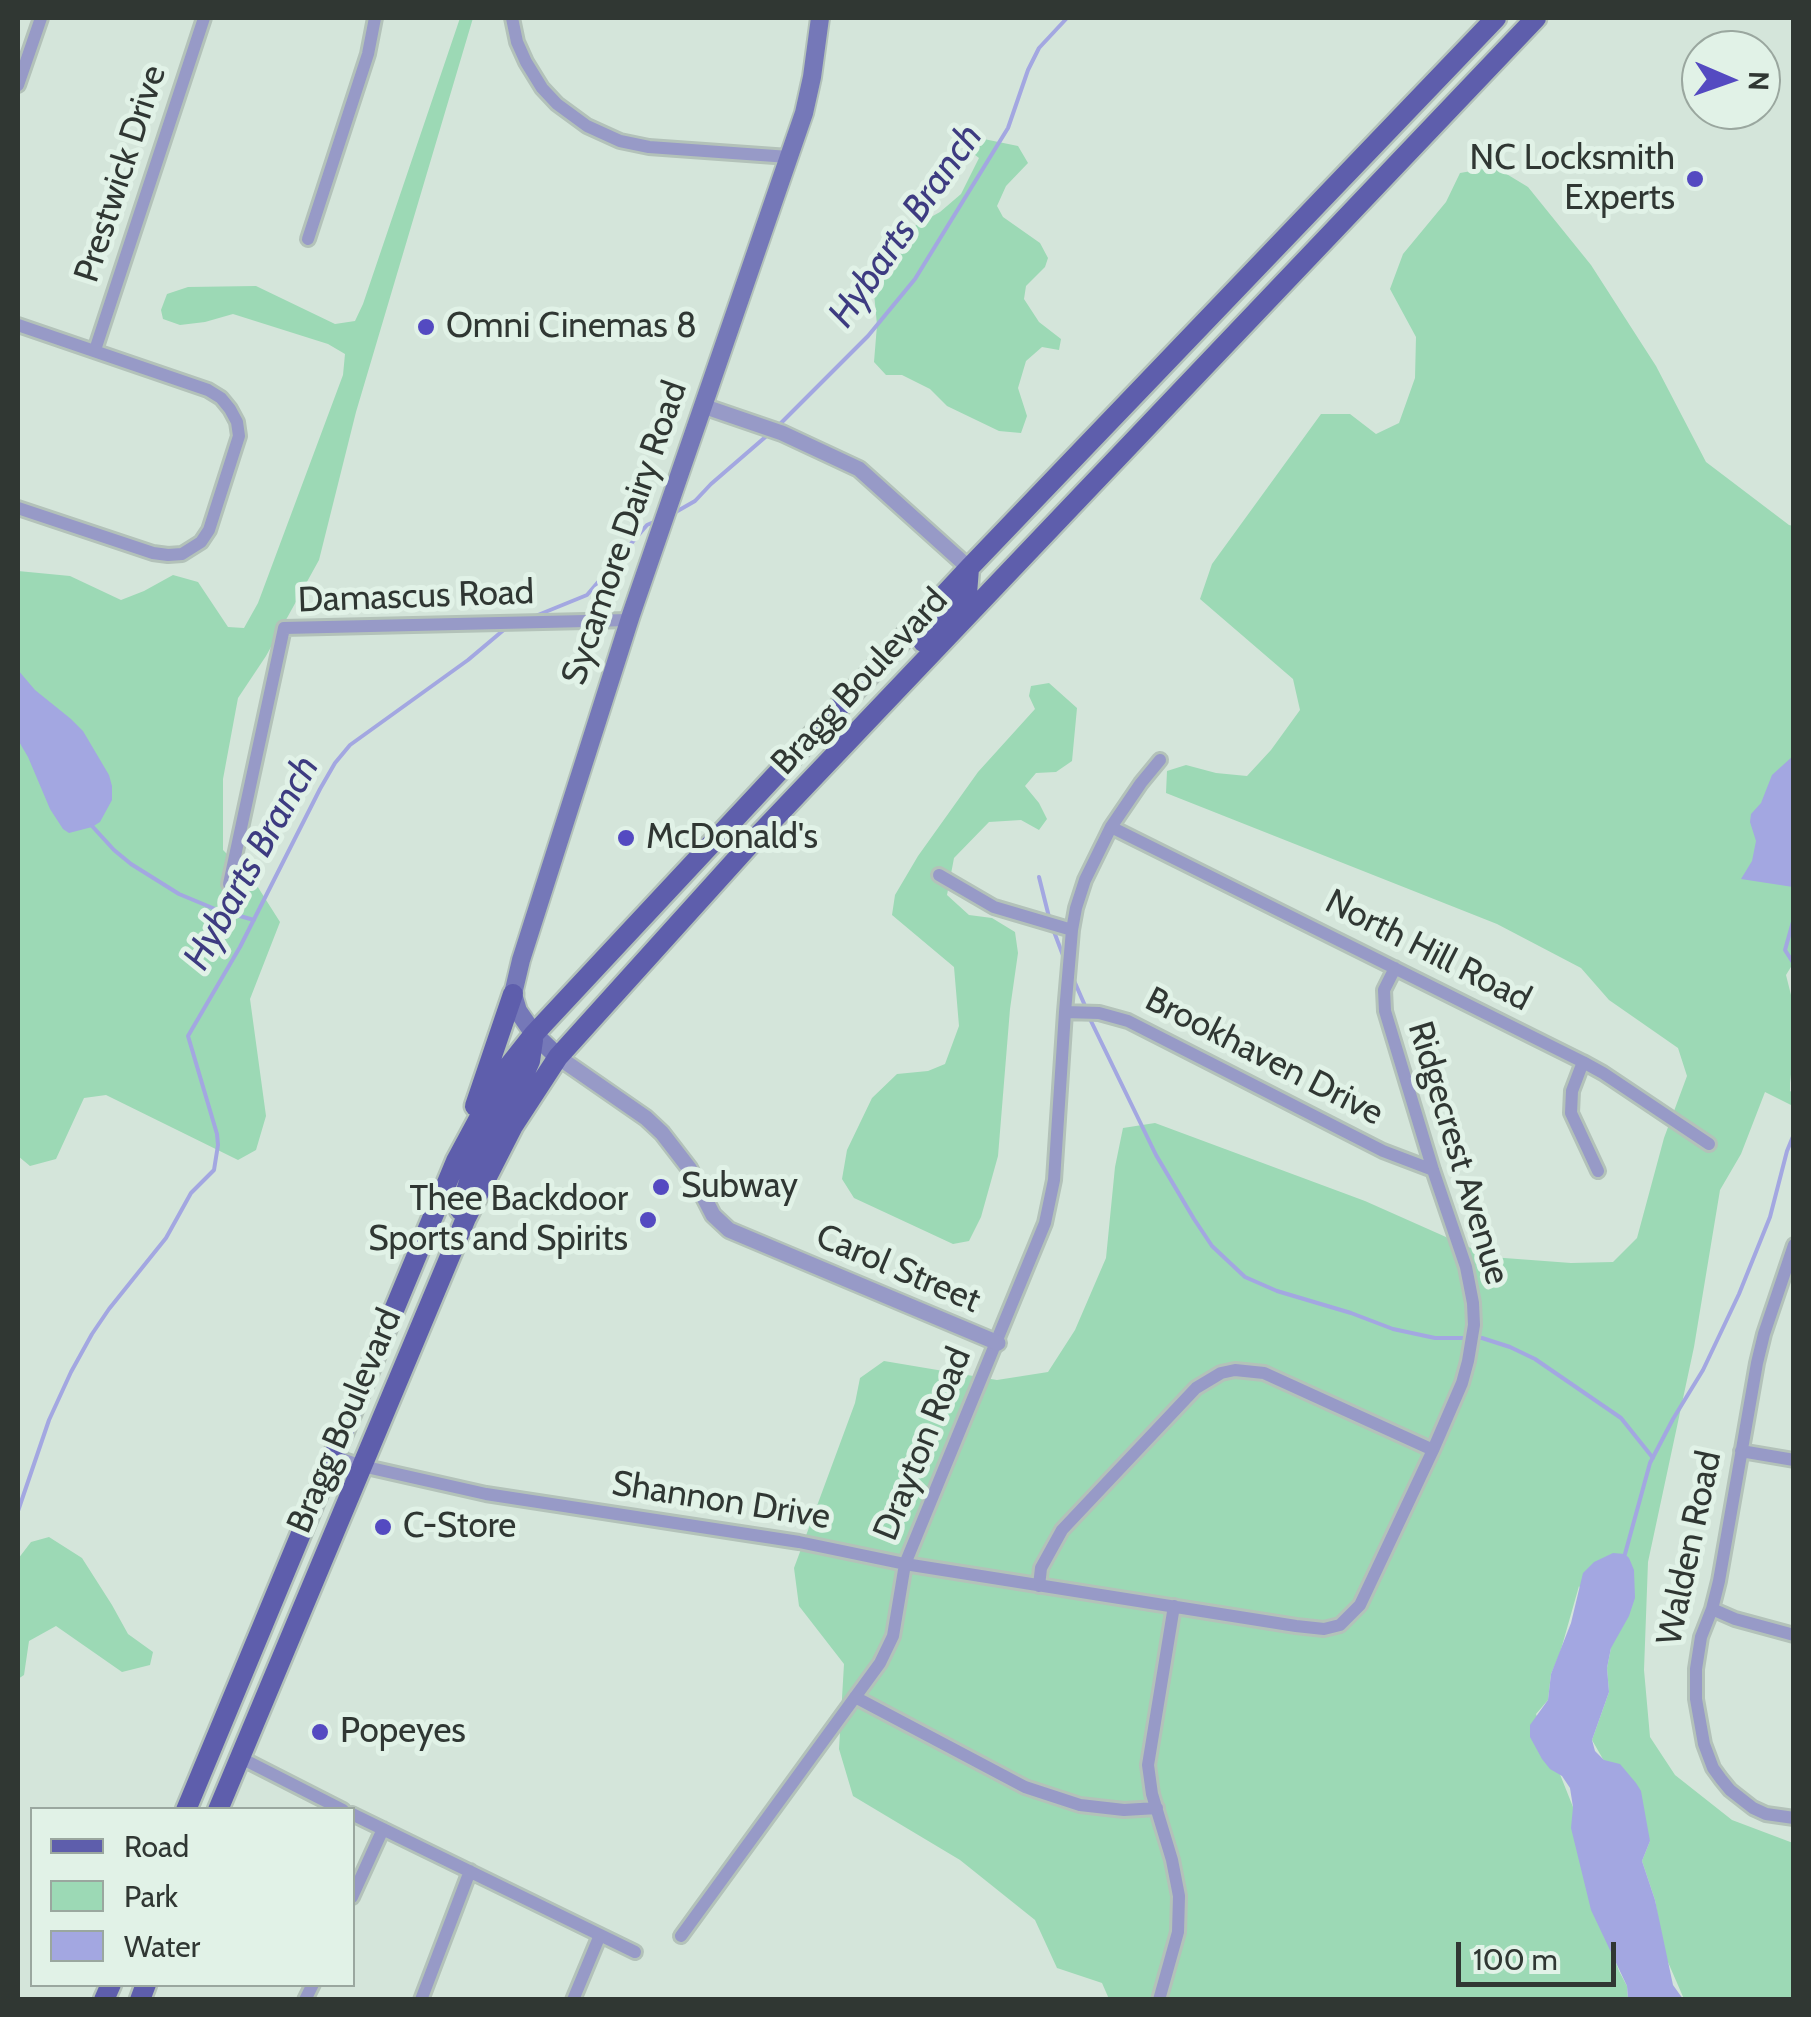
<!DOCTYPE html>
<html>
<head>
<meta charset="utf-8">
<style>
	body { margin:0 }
	#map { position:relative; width:1811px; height:2017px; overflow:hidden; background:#d4e5da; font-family:Cabin,sans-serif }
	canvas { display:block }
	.frame { position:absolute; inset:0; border:20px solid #303733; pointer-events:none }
	.legend { position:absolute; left:30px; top:1807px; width:325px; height:180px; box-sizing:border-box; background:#e1f2e7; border:2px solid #9aa79f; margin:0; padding:12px 18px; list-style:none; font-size:30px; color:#303733 }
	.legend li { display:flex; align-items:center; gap:20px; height:50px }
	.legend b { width:50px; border:2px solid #9aa79f }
	.north { position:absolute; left:1681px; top:30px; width:100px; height:100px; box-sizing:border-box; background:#e1f2e7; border:2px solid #9aa79f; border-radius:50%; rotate:92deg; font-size:28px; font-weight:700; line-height:40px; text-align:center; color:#303733 }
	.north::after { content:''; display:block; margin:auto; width:35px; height:45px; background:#544ac1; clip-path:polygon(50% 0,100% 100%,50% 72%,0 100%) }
	.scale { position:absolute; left:1456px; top:1942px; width:160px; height:45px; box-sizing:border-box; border:5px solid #303733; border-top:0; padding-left:12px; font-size:30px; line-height:35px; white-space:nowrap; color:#303733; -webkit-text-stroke:8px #e1f2e7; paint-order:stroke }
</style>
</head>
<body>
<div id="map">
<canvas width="1811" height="2017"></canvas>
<div class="frame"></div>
<ul class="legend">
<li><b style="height:12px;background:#5e5eac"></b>Road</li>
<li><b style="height:28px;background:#9cd9b5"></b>Park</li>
<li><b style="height:28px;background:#a3a7e1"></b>Water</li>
</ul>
<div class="north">N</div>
<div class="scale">100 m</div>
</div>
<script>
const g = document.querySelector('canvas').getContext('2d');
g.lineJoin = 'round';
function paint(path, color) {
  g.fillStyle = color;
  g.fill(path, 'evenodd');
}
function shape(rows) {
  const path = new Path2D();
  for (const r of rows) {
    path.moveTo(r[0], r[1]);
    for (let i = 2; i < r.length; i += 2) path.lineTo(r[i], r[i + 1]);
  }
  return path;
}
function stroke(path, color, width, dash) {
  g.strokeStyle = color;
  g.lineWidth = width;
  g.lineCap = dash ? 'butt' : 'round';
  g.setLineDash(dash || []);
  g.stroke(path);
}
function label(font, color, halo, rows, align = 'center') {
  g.font = font + ' Cabin,sans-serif';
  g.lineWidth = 10;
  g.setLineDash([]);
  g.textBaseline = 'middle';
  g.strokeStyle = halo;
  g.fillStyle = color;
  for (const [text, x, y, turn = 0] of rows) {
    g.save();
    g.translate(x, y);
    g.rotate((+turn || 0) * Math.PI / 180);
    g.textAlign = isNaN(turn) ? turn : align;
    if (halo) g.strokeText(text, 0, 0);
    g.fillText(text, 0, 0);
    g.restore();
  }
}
paint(shape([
	[460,18,473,18,356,412,319,560,266,656,238,698,223,779,223,850,254,881,280,922,250,999,266,1116,256,1150,238,1160,106,1095,84,1098,56,1159,30,1166,18,1156,18,571,70,576,121,600,144,591,173,575,198,582,228,627,244,628,258,603,343,375,345,354,328,344,233,314,205,322,180,325,163,319,161,310,167,294,188,287,256,286,335,324,355,321,363,304],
	[974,137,1018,146,1028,163,1006,186,997,206,1003,217,1040,243,1048,258,1045,267,1026,286,1024,299,1039,322,1061,339,1059,350,1042,347,1026,361,1018,388,1027,416,1021,433,999,431,947,406,930,389,902,375,886,375,874,362,877,325,874,293,911,228,940,212,961,194,979,158,966,148,965,139],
	[1495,167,1528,187,1591,265,1656,366,1706,462,1789,525,1793,526,1794,962,1786,975,1793,1003,1794,1048,1790,1083,1790,1091,1793,1093,1793,1106,1765,1092,1741,1154,1720,1190,1694,1347,1648,1562,1644,1670,1650,1737,1675,1775,1732,1820,1793,1843,1793,1999,1684,1999,1664,1953,1655,1900,1642,1861,1650,1841,1592,1740,1609,1692,1607,1668,1611,1648,1579,1586,1560,1653,1551,1674,1548,1700,1536,1714,1573,1807,1586,1881,1619,1971,1627,1986,1628,2000,1109,1999,1102,1983,1057,1968,1035,1920,960,1860,853,1796,839,1749,844,1664,799,1606,794,1568,855,1403,860,1378,884,1361,997,1380,1048,1372,1075,1330,1106,1258,1115,1167,1123,1128,1155,1123,1365,1201,1491,1257,1571,1263,1613,1262,1637,1238,1664,1138,1687,1076,1678,1048,1609,1000,1581,968,1497,924,1166,793,1167,771,1186,765,1216,773,1247,776,1271,750,1300,710,1293,679,1200,599,1212,564,1321,414,1350,414,1376,434,1399,423,1415,378,1416,337,1390,289,1403,254,1446,202,1460,173],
	[1049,683,1077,708,1072,761,1056,772,1036,773,1025,786,1039,803,1047,819,1039,830,1021,820,989,822,954,858,947,895,969,915,992,918,1015,932,1018,953,1010,1009,998,1156,981,1217,969,1241,953,1244,854,1198,842,1179,847,1150,872,1098,897,1074,928,1071,945,1064,959,1026,954,967,892,915,895,895,918,856,978,772,1035,709,1029,696,1031,686],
	[49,1537,82,1558,112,1605,128,1634,153,1652,150,1665,122,1672,56,1626,29,1641,24,1675,18,1679,18,1559,31,1542]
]), '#9cd9b5');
paint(shape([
	[18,670,35,690,71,719,83,731,109,775,112,786,112,800,100,822,92,827,69,833,63,829,50,809,28,757,18,740],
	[1793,756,1793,887,1741,879,1752,861,1756,841,1750,822,1751,814,1761,803,1772,775],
	[1613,1553,1625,1554,1629,1558,1634,1570,1635,1598,1629,1616,1611,1648,1607,1668,1609,1692,1592,1740,1595,1751,1604,1760,1620,1764,1636,1783,1641,1791,1650,1841,1642,1861,1655,1900,1673,1985,1683,1999,1628,1999,1627,1986,1591,1910,1571,1828,1573,1807,1570,1788,1562,1776,1550,1769,1542,1759,1530,1737,1530,1725,1548,1700,1551,1674,1571,1623,1583,1573,1594,1562]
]), '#a3a7e1');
stroke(shape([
	[777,427,868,336,915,279,1008,128,1028,70,1039,48,1067,18],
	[674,513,695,501,711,484,770,433],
	[533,617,587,595,647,525,656,521],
	[92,826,114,850,131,864,179,894,215,909,254,920],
	[1039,877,1050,921],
	[1794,918,1785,950,1794,964],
	[1053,929,1064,958],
	[1072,976,1086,1008],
	[1089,1017,1156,1155,1194,1219,1212,1246,1245,1277,1277,1291,1351,1313,1393,1329,1435,1338,1482,1338,1510,1347,1535,1359,1621,1418,1653,1458],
	[18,1511,49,1420,71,1372,92,1334,109,1309,166,1238,191,1193,214,1170,218,1145,217,1134,188,1036,240,947,320,789,335,763,350,745,468,660,506,628],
	[1625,1554,1650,1463,1673,1419,1703,1370,1739,1294,1770,1217,1787,1151,1794,1134]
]), '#a3a7e1', 4);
const minor = shape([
	[512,18,517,42,526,62,542,88,557,104,587,126,620,141,649,147,789,157],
	[18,85,41,18],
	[308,239,368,54,375,18],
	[18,325,208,390,221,398,230,409,237,422,239,436,209,530,201,542,182,554,168,555,153,553,18,508],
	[95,350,204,18],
	[1111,827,1583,1062,1603,1073,1709,1144],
	[939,875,994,907,1072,930],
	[229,884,284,628,629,620],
	[1065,1012,1099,1013,1128,1021,1383,1151,1433,1170],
	[1583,1062,1572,1091,1571,1113,1598,1171],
	[1794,1245,1764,1334,1757,1363,1719,1581,1712,1609,1701,1637,1696,1669,1696,1699,1704,1744,1713,1768,1721,1779,1730,1790,1753,1808,1766,1814,1794,1818],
	[1741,1451,1794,1460],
	[332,1456,362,1466,486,1494,799,1542,905,1564,1296,1626,1324,1629,1340,1625,1360,1605,1433,1450,1462,1383,1468,1361,1474,1325,1473,1303,1466,1267,1433,1170,1385,1011,1384,990,1395,968],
	[1039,1586,1041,1568,1062,1530,1196,1388,1221,1373,1235,1370,1264,1373,1433,1450],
	[1712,1609,1735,1619,1794,1635],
	[855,1697,1025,1787,1080,1805,1124,1810,1157,1808],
	[239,1757,343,1810],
	[352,1814,635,1952],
	[352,1897,383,1829],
	[681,1936,880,1663,893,1636,905,1564,1045,1223,1054,1180,1065,1012,1072,930,1076,908,1085,880,1111,827,1141,783,1160,760],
	[305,2000,313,1984],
	[421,2000,470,1871],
	[573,2000,600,1935],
	[1159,2000,1178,1932,1179,1896,1172,1860,1152,1794,1148,1765,1174,1606]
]);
const tertiary = shape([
	[703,406,782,433,859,469,969,568],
	[558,1057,646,1118,662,1133,689,1168,713,1215,729,1230,998,1343]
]);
const secondary = shape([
	[558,1057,534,1034,518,1011,513,994,521,960,631,615,804,113,812,77,820,18]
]);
const primary = shape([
	[923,642,967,594,969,568],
	[475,1106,513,994],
	[460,1210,479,1150,498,1116,522,1079,530,1061,533,1040],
	[186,1810,456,1161,504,1072,534,1034,969,568,1496,18],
	[218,1810,466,1218,513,1126,558,1057,752,842,1536,18],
	[104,2000,111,1984],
	[140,2000,146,1984]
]);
stroke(minor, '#b3c2b9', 18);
stroke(tertiary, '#b3c2b9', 20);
stroke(secondary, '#b3c2b9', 22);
stroke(primary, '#b3c2b9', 25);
stroke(minor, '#979ac7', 12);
stroke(tertiary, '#979ac7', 15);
stroke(secondary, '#7578b8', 18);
stroke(primary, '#5e5eac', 20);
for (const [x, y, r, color] of [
	[1695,179,10,"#544ac1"],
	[426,327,10,"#544ac1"],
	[626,838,10,"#544ac1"],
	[661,1187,10,"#544ac1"],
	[648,1220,10,"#544ac1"],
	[383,1527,10,"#544ac1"],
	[320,1732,10,"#544ac1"]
]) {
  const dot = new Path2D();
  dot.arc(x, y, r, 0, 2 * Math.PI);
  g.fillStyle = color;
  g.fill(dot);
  stroke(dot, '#e1f2e7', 4);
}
label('35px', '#303733', '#e1f2e7', [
	["NC Locksmith",1675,159,"right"],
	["Experts",1675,199,"right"],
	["Omni Cinemas 8",446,327],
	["McDonald's",646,838],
	["Subway",681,1187],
	["Thee Backdoor",628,1200,"right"],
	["Sports and Spirits",628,1240,"right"],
	["C-Store",403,1527],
	["Popeyes",340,1732]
], 'left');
label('35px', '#303733', '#e1f2e7', [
	["Prestwick Drive",121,174,-72],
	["Sycamore Dairy Road",625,533,-71],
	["Damascus Road",416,597,-2],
	["Bragg Boulevard",860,682,-47],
	["North Hill Road",1428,951,27],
	["Brookhaven Drive",1264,1057,27],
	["Ridgecrest Avenue",1458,1153,73],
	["Carol Street",898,1269,23],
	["Bragg Boulevard",345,1421,-67],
	["Drayton Road",923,1444,-68],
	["Shannon Drive",721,1501,9],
	["Walden Road",1690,1548,-78]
]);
label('italic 38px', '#3d3b81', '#e1f2e7', [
	["Hybarts Branch",906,226,-55],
	["Hybarts Branch",252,863,-61]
]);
</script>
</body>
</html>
